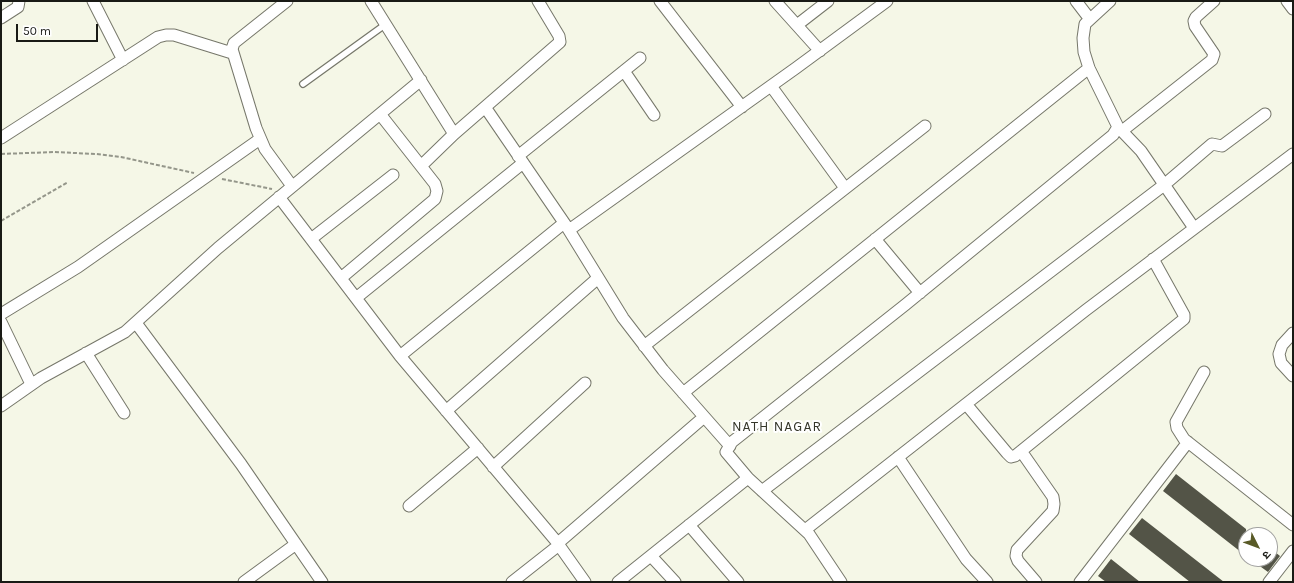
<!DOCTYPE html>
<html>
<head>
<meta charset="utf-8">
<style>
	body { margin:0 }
	#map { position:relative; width:1294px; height:583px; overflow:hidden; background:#f5f7e7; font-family:Karla,"Noto Sans Devanagari",sans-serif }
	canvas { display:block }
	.frame { position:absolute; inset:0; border:2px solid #191a15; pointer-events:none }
	.north { position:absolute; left:1238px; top:527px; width:40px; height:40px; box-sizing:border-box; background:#fff; border:1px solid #a3a3a1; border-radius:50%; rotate:132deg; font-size:11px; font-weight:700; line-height:16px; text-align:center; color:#191a15 }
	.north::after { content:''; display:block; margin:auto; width:14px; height:18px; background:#595a27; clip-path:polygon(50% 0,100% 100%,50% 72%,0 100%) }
	.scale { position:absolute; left:16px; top:24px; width:82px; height:18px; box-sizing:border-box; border:2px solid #191a15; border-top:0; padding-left:5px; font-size:12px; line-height:14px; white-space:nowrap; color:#191a15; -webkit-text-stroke:3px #fff; paint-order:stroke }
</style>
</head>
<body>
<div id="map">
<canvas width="1294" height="583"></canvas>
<div class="frame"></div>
<div class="north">उ</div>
<div class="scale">50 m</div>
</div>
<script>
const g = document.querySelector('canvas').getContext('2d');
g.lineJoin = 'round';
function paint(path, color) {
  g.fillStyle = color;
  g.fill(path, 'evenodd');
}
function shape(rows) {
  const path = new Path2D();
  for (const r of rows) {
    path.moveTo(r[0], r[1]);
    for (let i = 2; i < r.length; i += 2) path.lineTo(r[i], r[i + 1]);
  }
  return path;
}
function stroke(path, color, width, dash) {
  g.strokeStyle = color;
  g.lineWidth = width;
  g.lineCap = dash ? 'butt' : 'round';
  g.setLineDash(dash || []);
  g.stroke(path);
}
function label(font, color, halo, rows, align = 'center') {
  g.font = font + ' Karla,sans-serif';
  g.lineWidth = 4;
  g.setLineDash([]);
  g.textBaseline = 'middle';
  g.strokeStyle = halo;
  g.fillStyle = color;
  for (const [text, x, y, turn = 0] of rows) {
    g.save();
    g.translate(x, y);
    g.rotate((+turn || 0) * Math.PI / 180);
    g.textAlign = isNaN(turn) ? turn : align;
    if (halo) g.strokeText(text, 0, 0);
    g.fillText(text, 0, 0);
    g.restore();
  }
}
paint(shape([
	[1176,474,1246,529,1246,556,1163,491],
	[1142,518,1224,582,1190,582,1129,534],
	[1270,548,1280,556,1268,572,1250,559,1270,559],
	[1111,559,1140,582,1106,582,1098,576]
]), '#535447');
const service = shape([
	[303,84,386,24]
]);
const minor = shape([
	[93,1,123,60],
	[287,1,234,43,232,49,256,128,265,149,292,186],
	[371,1,454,134],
	[660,1,742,107],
	[775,1,820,51],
	[1076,1,1089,18],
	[1287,1,1293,9],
	[1,18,18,7,19,1],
	[797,25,828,1],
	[624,71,654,115],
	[771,86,845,188],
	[485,107,567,227,623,318,663,370,730,446],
	[1118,127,1141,151,1194,228],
	[1122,131,1212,60,1214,54,1195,26,1194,21,1196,17,1214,1],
	[1,138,158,37,166,35,174,35,232,53],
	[518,156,640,58],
	[421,166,454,134,560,42,559,36,538,1],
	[279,197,400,356,556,541,585,582],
	[569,230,796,68,887,1],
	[311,239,393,175],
	[875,239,920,293],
	[341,278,435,199,437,191,435,184,380,114],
	[356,298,523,163],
	[1,314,78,267,260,139],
	[1,322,31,384],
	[136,323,241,464,322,582],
	[1293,333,1282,345,1279,354,1281,363,1293,376],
	[644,346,925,126],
	[86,353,124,413],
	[400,356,564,223],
	[1204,372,1176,422,1177,428,1184,439,1293,525],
	[683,393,1089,68],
	[966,404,1007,453,1011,457,1015,456,1184,319,1184,315,1153,259],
	[1,406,41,378,125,332,218,248,421,80],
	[446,411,598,278],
	[1021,451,1053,497,1054,504,1053,511,1017,550,1016,556,1018,561,1036,582],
	[898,457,966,559,987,582],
	[493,467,585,383],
	[762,491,1164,185,1212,144,1222,146,1265,114],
	[409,506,478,448],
	[689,525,738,582],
	[805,530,1086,310,1293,154],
	[558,543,704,417],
	[651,556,675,582],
	[244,582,296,544],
	[512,582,559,545],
	[618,582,748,478],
	[841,582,809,534,748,478,726,452,732,442,905,305,1113,135,1118,127,1089,68,1084,52,1083,38,1085,24,1110,1],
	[1080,582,1188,442],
	[1269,582,1293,551]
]);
stroke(service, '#76776a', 8);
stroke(minor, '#76776a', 13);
stroke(shape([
	[1,154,54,152,96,154,121,157,194,173],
	[222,179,272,189],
	[1,221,68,182]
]), '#94968a', 2, [4, 2]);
stroke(service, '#fff', 5.5);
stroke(minor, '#fff', 11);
g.letterSpacing = '1px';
label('14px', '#35362a', '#fff', [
	["NATH NAGAR",777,427]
]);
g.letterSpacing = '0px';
</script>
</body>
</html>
